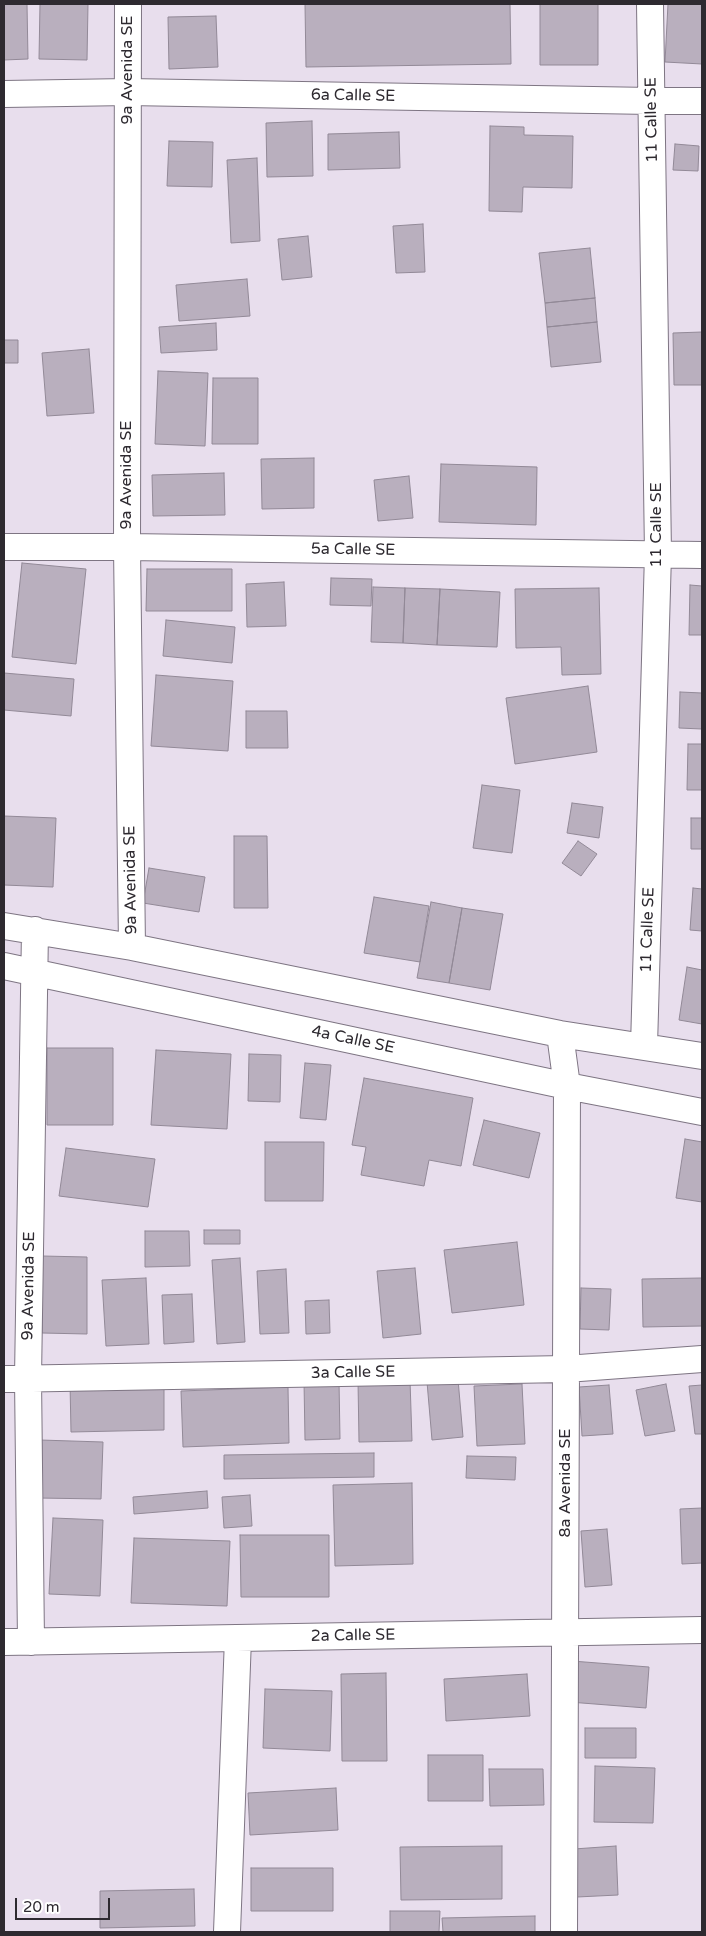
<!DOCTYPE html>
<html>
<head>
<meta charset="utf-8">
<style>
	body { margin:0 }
	#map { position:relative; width:706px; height:1936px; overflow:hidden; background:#e8deed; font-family:"Varela Round",sans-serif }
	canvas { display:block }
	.frame { position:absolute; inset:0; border:5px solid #2e2a30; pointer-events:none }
	.scale { position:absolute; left:15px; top:1898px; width:95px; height:22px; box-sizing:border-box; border:2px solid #2e2a30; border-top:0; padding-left:6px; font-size:15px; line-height:18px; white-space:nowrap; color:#2e2a30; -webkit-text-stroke:4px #fff; paint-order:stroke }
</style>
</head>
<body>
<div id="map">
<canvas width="706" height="1936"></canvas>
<div class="frame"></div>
<div class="scale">20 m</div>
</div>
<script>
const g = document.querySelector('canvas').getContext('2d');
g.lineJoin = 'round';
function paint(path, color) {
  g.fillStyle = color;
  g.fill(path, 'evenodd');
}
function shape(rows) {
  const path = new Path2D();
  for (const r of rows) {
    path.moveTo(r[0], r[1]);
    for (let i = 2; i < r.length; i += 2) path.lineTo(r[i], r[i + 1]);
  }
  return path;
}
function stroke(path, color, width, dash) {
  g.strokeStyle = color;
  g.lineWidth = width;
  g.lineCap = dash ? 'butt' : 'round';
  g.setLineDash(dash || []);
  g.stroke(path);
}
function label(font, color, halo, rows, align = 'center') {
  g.font = font + ' "Varela Round",sans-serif';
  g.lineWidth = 4;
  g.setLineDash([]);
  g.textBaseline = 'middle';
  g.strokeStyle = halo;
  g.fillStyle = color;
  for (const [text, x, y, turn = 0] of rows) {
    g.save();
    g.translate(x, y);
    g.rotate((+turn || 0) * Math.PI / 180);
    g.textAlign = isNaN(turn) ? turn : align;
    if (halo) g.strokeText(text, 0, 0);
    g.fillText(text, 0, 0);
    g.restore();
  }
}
const building = shape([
	[4,4,27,4,28,59,4,60,4,4],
	[40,4,88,4,87,60,39,59,40,4],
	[305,4,510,4,511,64,306,67,305,4],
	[540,4,598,4,598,65,540,65,540,4],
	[668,4,702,4,702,64,665,62,668,4],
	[216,16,218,67,169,69,168,17,216,16],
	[312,121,313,176,267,177,266,123,312,121],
	[490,126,524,127,524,135,573,136,572,188,523,187,522,212,489,211,490,126],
	[399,132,400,168,328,170,328,134,399,132],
	[169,141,213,142,212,187,167,186,169,141],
	[675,144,699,146,698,171,673,170,675,144],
	[257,158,260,241,231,243,227,160,257,158],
	[423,224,425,272,396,273,393,226,423,224],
	[308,236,312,277,282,280,278,239,308,236],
	[590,248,595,298,545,303,539,253,590,248],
	[247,279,250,316,179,321,176,285,247,279],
	[595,298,597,322,547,327,545,303,595,298],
	[597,322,601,362,551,367,547,327,597,322],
	[216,323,217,350,161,353,159,327,216,323],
	[702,332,702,385,674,385,673,333,702,332],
	[4,340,18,340,18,363,4,363,4,340],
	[89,349,94,413,47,416,42,353,89,349],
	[158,371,208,373,205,446,155,444,158,371],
	[213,378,258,378,258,444,212,444,213,378],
	[314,458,314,508,262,509,261,459,314,458],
	[441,464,537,467,536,525,439,522,441,464],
	[224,473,225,515,153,516,152,475,224,473],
	[409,476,413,518,378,521,374,480,409,476],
	[22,563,86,569,76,664,12,657,22,563],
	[147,569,232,569,232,611,146,611,147,569],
	[331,578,372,579,371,606,330,605,331,578],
	[284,582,286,626,247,627,246,584,284,582],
	[690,585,702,586,702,635,689,635,690,585],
	[373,587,405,588,403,643,371,642,373,587],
	[405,588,440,589,437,645,403,643,405,588],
	[599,588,601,674,562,675,561,647,516,648,515,589,599,588],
	[440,589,500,592,497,647,437,645,440,589],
	[166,620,235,627,232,663,163,656,166,620],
	[4,673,74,679,71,716,4,710,4,673],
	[156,675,233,681,228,751,151,746,156,675],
	[588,686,597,752,515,764,506,698,588,686],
	[680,692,702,693,702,729,679,728,680,692],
	[246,711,287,711,288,748,246,748,246,711],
	[688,744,702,744,702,790,687,790,688,744],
	[482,785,520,790,512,853,473,848,482,785],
	[572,803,603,807,599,838,567,833,572,803],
	[4,816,56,818,53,887,4,885,4,816],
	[691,818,702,818,702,849,691,849,691,818],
	[234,836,267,836,268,908,234,908,234,836],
	[578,841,597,854,581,876,562,863,578,841],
	[149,868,205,877,199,912,143,903,149,868],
	[693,888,702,889,702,931,690,930,693,888],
	[374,897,429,906,420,962,364,953,374,897],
	[431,902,462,908,449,983,417,978,431,902],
	[462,908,503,914,490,990,449,983,462,908],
	[687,967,702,970,702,1024,679,1020,687,967],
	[47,1048,113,1048,113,1125,47,1125,47,1048],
	[156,1050,231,1054,227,1129,151,1125,156,1050],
	[249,1054,281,1055,280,1102,248,1101,249,1054],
	[305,1063,331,1065,326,1120,300,1118,305,1063],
	[364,1078,473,1098,461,1166,429,1160,424,1186,361,1175,366,1147,352,1145,364,1078],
	[484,1120,540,1133,529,1178,473,1165,484,1120],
	[685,1139,702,1142,702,1202,676,1198,685,1139],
	[265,1142,324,1142,323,1201,265,1201,265,1142],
	[66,1148,155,1159,148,1207,59,1196,66,1148],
	[204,1230,240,1230,240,1244,204,1244,204,1230],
	[145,1231,189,1231,190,1266,145,1267,145,1231],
	[517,1242,524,1305,452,1313,444,1250,517,1242],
	[42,1256,87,1257,87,1334,42,1333,42,1256],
	[240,1258,245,1342,217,1344,212,1260,240,1258],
	[415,1268,421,1334,383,1338,377,1271,415,1268],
	[286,1269,289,1333,260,1334,257,1271,286,1269],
	[146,1278,149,1344,106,1346,102,1280,146,1278],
	[702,1278,702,1326,643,1327,642,1279,702,1278],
	[581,1288,611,1289,609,1330,580,1329,581,1288],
	[192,1294,194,1342,164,1344,162,1295,192,1294],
	[329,1300,330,1333,306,1334,305,1301,329,1300],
	[458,1379,463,1437,432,1440,427,1382,458,1379],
	[410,1380,412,1441,359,1442,358,1381,410,1380],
	[164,1381,164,1430,71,1432,70,1383,164,1381],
	[304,1381,339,1381,340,1439,305,1440,304,1381],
	[522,1384,525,1444,477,1446,474,1386,522,1384],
	[666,1384,675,1431,645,1436,636,1390,666,1384],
	[609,1385,613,1434,582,1436,579,1387,609,1385],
	[702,1385,702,1434,695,1434,689,1386,702,1385],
	[288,1387,289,1443,183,1447,181,1391,288,1387],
	[40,1440,103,1442,101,1499,38,1498,40,1440],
	[374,1453,374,1477,224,1479,224,1455,374,1453],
	[467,1456,516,1457,515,1480,466,1478,467,1456],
	[412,1483,413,1564,335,1566,333,1485,412,1483],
	[207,1491,208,1508,134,1514,133,1497,207,1491],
	[250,1495,252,1526,224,1528,222,1497,250,1495],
	[702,1508,702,1563,682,1564,680,1509,702,1508],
	[53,1518,103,1520,100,1596,49,1594,53,1518],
	[607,1529,612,1585,585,1587,581,1531,607,1529],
	[240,1535,329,1535,329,1597,241,1597,240,1535],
	[134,1538,230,1541,227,1606,131,1603,134,1538],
	[572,1661,649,1667,646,1708,569,1702,572,1661],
	[386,1673,387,1761,342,1761,341,1674,386,1673],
	[527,1674,530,1716,446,1721,444,1679,527,1674],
	[265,1689,332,1691,330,1751,263,1748,265,1689],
	[585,1728,636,1728,636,1758,585,1758,585,1728],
	[428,1755,483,1755,483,1801,428,1801,428,1755],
	[595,1766,655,1768,653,1823,594,1822,595,1766],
	[489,1769,543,1769,544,1805,490,1806,489,1769],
	[336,1788,338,1830,250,1835,248,1793,336,1788],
	[502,1846,502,1899,401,1900,400,1847,502,1846],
	[616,1846,618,1895,577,1897,574,1849,616,1846],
	[251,1868,333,1868,333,1911,251,1911,251,1868],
	[194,1889,195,1926,100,1928,100,1891,194,1889],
	[390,1911,440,1911,439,1932,390,1932,390,1911],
	[535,1916,535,1932,443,1932,442,1918,535,1916]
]);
paint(building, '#b9afbe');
stroke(building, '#928997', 1);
const minor = shape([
	[128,4,127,547,132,947],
	[4,94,128,92,651,101,702,101],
	[4,547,127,547,702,555],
	[4,926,132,947,560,1034,702,1056],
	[4,966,567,1086,702,1112],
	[560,1034,567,1086,564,1932],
	[644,1046,658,554,650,4],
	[4,1379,566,1369,702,1359],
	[4,1642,702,1630],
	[31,1642,28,1378,35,930],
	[227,1932,238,1638]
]);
stroke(minor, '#7e7583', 28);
stroke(minor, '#fff', 26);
label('16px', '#2e2a30', '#fff', [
	["9a Avenida SE",128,70,-90],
	["6a Calle SE",353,96,1],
	["11 Calle SE",652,120,-91],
	["9a Avenida SE",127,475,-90],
	["11 Calle SE",657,525,-90],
	["5a Calle SE",353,550,1],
	["9a Avenida SE",131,880,-91],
	["11 Calle SE",648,930,-88],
	["4a Calle SE",353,1040,12],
	["9a Avenida SE",29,1286,-89],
	["3a Calle SE",353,1373,-1],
	["8a Avenida SE",566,1483,-90],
	["2a Calle SE",353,1636,-1]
]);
</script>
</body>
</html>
